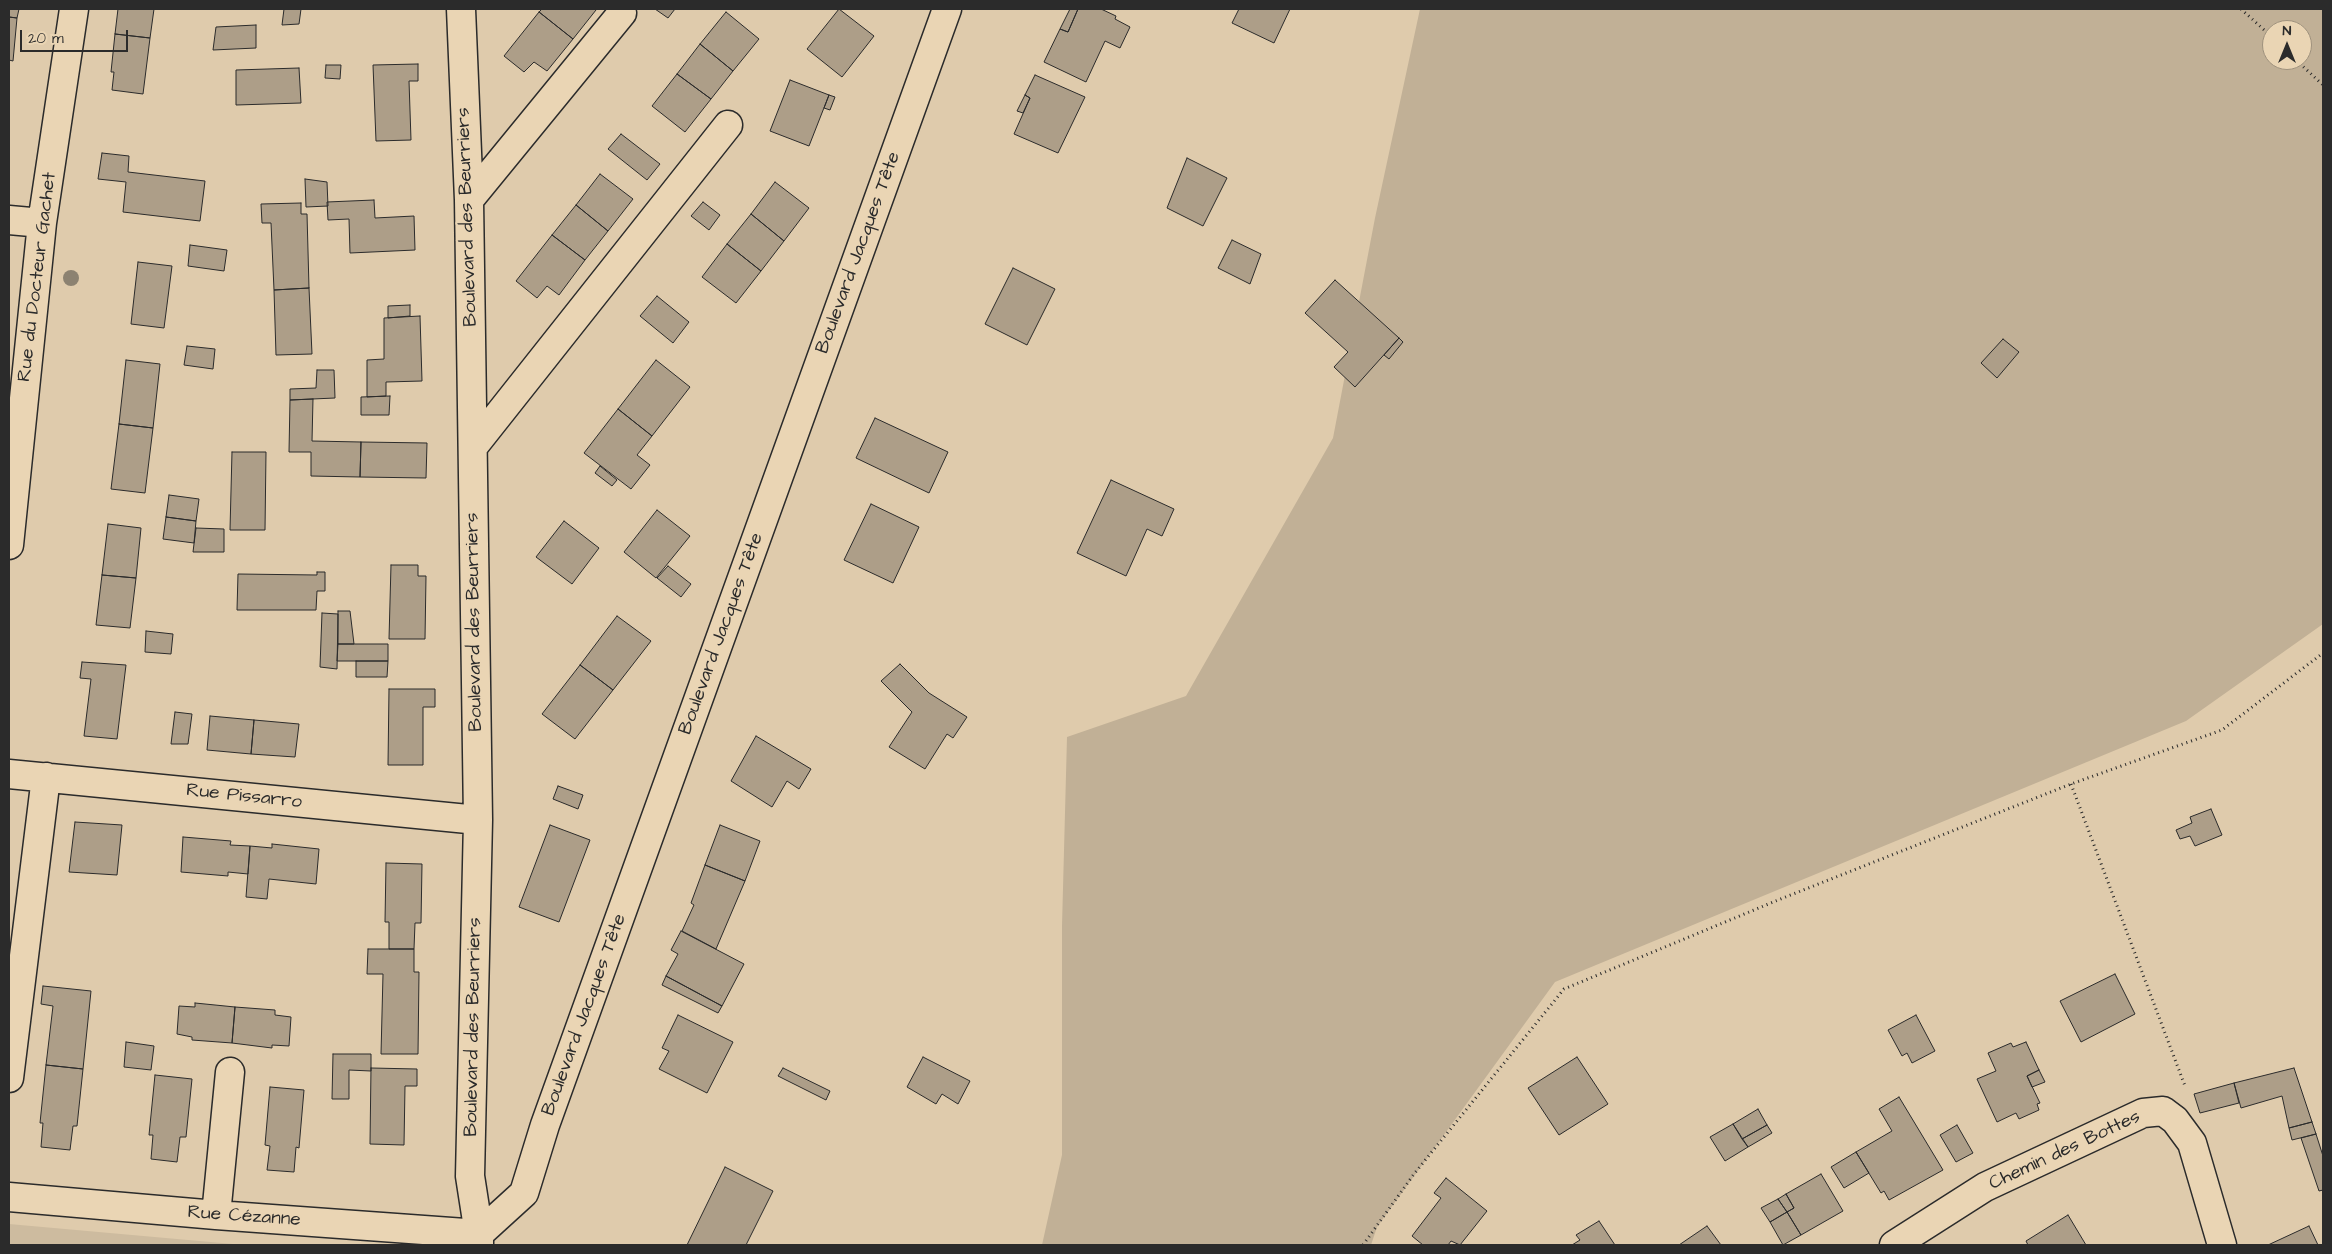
<!DOCTYPE html>
<html>
<head>
<meta charset="utf-8">
<style>
	body { margin:0 }
	#map { position:relative; width:2332px; height:1254px; overflow:hidden; background:#dfcbac; font-family:"Architects Daughter",sans-serif }
	canvas { display:block }
	.frame { position:absolute; inset:0; border:10px solid #2b2b2b; pointer-events:none }
	.north { position:absolute; left:2262px; top:20px; width:50px; height:50px; box-sizing:border-box; background:#ead5b4; border:1px solid #9e917d; border-radius:50%; rotate:0deg; font-size:14px; font-weight:700; line-height:20px; text-align:center; color:#2b2b2b }
	.north::after { content:''; display:block; margin:auto; width:18px; height:22px; background:#2b2b2b; clip-path:polygon(50% 0,100% 100%,50% 72%,0 100%) }
	.scale { position:absolute; left:20px; top:30px; width:108px; height:22px; box-sizing:border-box; border:2px solid #2b2b2b; border-top:0; padding-left:6px; font-size:15px; line-height:18px; white-space:nowrap; color:#2b2b2b; -webkit-text-stroke:4px #ead5b4; paint-order:stroke }
</style>
</head>
<body>
<div id="map">
<canvas width="2332" height="1254"></canvas>
<div class="frame"></div>
<div class="north">N</div>
<div class="scale">20 m</div>
</div>
<script>
const g = document.querySelector('canvas').getContext('2d');
g.lineJoin = 'round';
function paint(path, color) {
  g.fillStyle = color;
  g.fill(path, 'evenodd');
}
function shape(rows) {
  const path = new Path2D();
  for (const r of rows) {
    path.moveTo(r[0], r[1]);
    for (let i = 2; i < r.length; i += 2) path.lineTo(r[i], r[i + 1]);
  }
  return path;
}
function stroke(path, color, width, dash) {
  g.strokeStyle = color;
  g.lineWidth = width;
  g.lineCap = dash ? 'butt' : 'round';
  g.setLineDash(dash || []);
  g.stroke(path);
}
function label(font, color, halo, rows, align = 'center') {
  g.font = font + ' "Architects Daughter",sans-serif';
  g.lineWidth = 4;
  g.setLineDash([]);
  g.textBaseline = 'middle';
  g.strokeStyle = halo;
  g.fillStyle = color;
  for (const [text, x, y, turn = 0] of rows) {
    g.save();
    g.translate(x, y);
    g.rotate((+turn || 0) * Math.PI / 180);
    g.textAlign = isNaN(turn) ? turn : align;
    if (halo) g.strokeText(text, 0, 0);
    g.fillText(text, 0, 0);
    g.restore();
  }
}
paint(shape([
	[9,1224,244,1245,9,1245]
]), '#cdbb9f');
paint(shape([
	[1420,9,2323,9,2323,624,2186,721,1555,982,1377,1227,1371,1245,1042,1245,1062,1155,1062,926,1067,737,1186,696,1333,438,1375,218],
	[2272,30,2302,30,2302,60,2272,60]
]), '#c1b096');
const building = shape([
	[9,9,19,9,17,18,9,17,9,9],
	[118,9,154,9,150,38,115,34,118,9],
	[284,9,301,9,299,24,282,25,284,9],
	[542,9,595,9,596,10,573,39,539,12,542,9],
	[655,9,675,9,668,18,655,9],
	[839,9,874,36,842,77,807,49,839,9],
	[1070,9,1078,9,1068,32,1060,29,1070,9],
	[1078,9,1101,9,1116,16,1115,19,1130,27,1120,48,1105,41,1086,82,1044,62,1060,29,1068,32,1078,9],
	[1239,9,1290,9,1274,43,1232,23,1239,9],
	[539,12,573,39,547,71,534,62,524,72,504,56,539,12],
	[726,12,759,39,733,71,700,44,726,12],
	[9,17,17,18,13,61,9,60,9,17],
	[256,25,256,48,213,50,216,27,256,25],
	[115,34,150,38,143,94,112,90,114,72,111,72,115,34],
	[700,44,733,71,711,99,677,74,700,44],
	[418,64,418,81,409,81,411,140,376,141,373,65,418,64],
	[326,65,341,65,340,79,325,78,326,65],
	[299,68,301,103,236,105,236,70,299,68],
	[677,74,711,99,685,132,652,106,677,74],
	[1035,75,1085,97,1058,153,1014,134,1030,98,1025,95,1035,75],
	[790,80,829,95,809,146,770,131,790,80],
	[829,95,835,97,830,110,824,108,829,95],
	[1025,95,1030,98,1023,113,1017,111,1025,95],
	[621,134,660,164,647,180,608,149,621,134],
	[102,153,129,156,128,172,205,181,200,221,123,212,126,182,98,179,102,153],
	[1187,158,1227,178,1203,226,1167,208,1187,158],
	[600,174,633,199,608,231,576,205,600,174],
	[305,179,327,182,328,206,306,207,305,179],
	[775,182,809,208,784,241,751,214,775,182],
	[374,200,375,218,414,216,415,250,350,253,349,219,328,220,327,202,374,200],
	[703,202,720,215,709,230,691,216,703,202],
	[301,203,301,214,307,214,309,288,274,290,271,223,262,223,261,204,301,203],
	[576,205,608,231,585,260,552,235,576,205],
	[751,214,784,241,761,271,727,244,751,214],
	[552,235,585,260,559,295,547,286,537,298,516,281,552,235],
	[1232,240,1261,254,1250,284,1218,268,1232,240],
	[727,244,761,271,736,303,702,277,727,244],
	[190,245,227,250,224,271,188,266,190,245],
	[138,262,172,266,164,328,131,324,138,262],
	[1013,268,1055,289,1027,345,985,324,1013,268],
	[1335,280,1399,338,1355,387,1334,367,1348,352,1305,313,1335,280],
	[309,288,312,354,276,355,274,290,309,288],
	[657,296,689,322,673,343,640,316,657,296],
	[410,305,410,316,388,318,388,306,410,305],
	[420,316,422,381,386,382,386,396,367,397,367,360,384,359,384,318,420,316],
	[1399,338,1403,342,1389,359,1384,355,1399,338],
	[2003,339,2019,352,1997,378,1981,363,2003,339],
	[187,346,215,349,213,369,184,365,187,346],
	[126,360,160,364,153,428,119,424,126,360],
	[656,360,690,387,652,436,618,409,656,360],
	[317,370,334,370,335,398,290,400,290,389,316,388,317,370],
	[390,396,389,415,361,415,361,397,390,396],
	[313,399,312,441,361,442,360,477,311,476,311,452,289,452,290,400,313,399],
	[618,409,652,436,637,455,650,465,631,489,584,453,618,409],
	[875,418,948,452,929,493,856,458,875,418],
	[119,424,153,428,145,493,111,489,119,424],
	[361,442,427,443,426,478,360,477,361,442],
	[232,452,266,452,265,530,230,530,232,452],
	[600,466,617,480,612,486,595,473,600,466],
	[1111,480,1174,509,1162,536,1147,529,1126,576,1077,553,1111,480],
	[169,495,199,499,196,521,166,517,169,495],
	[871,504,919,527,893,583,844,560,871,504],
	[657,510,690,536,656,578,624,552,657,510],
	[166,517,196,521,194,543,163,539,166,517],
	[564,521,599,548,572,584,536,557,564,521],
	[108,524,141,528,136,578,102,575,108,524],
	[196,528,224,529,224,552,193,552,196,528],
	[391,565,418,565,418,576,426,576,425,639,389,639,391,565],
	[668,566,691,584,681,597,657,578,668,566],
	[317,572,325,572,325,591,317,591,316,610,237,610,238,574,317,575,317,572],
	[102,575,136,578,130,628,96,625,102,575],
	[338,611,350,611,354,644,338,644,338,611],
	[322,613,338,614,337,669,320,667,322,613],
	[617,616,651,641,613,690,580,665,617,616],
	[146,631,173,634,171,654,145,652,146,631],
	[338,644,388,644,388,661,337,661,338,644],
	[356,661,388,661,387,677,356,677,356,661],
	[82,662,126,665,117,739,84,736,91,679,80,678,82,662],
	[900,664,929,693,967,717,953,738,947,734,925,769,889,747,912,712,881,681,900,664],
	[580,665,613,690,575,739,542,714,580,665],
	[389,689,435,689,435,707,423,707,423,765,388,765,389,689],
	[175,712,192,714,188,744,171,744,175,712],
	[210,716,254,720,251,754,207,750,210,716],
	[254,720,299,724,295,757,251,754,254,720],
	[756,736,811,769,799,789,787,781,772,807,731,781,756,736],
	[558,786,583,795,578,809,553,799,558,786],
	[2211,809,2222,835,2195,846,2190,836,2180,839,2176,830,2192,823,2190,817,2211,809],
	[75,822,122,825,117,875,69,872,75,822],
	[550,825,590,840,559,922,519,907,550,825],
	[720,825,760,841,745,881,705,865,720,825],
	[183,837,231,841,230,845,250,846,248,874,228,872,228,876,181,872,183,837],
	[272,844,319,849,316,884,269,879,267,899,246,897,250,846,272,848,272,844],
	[386,863,422,864,421,923,415,923,414,949,389,949,389,922,385,922,386,863],
	[705,865,745,881,716,949,682,931,694,905,691,903,705,865],
	[681,931,744,964,722,1006,666,976,678,954,671,950,681,931],
	[368,949,414,949,414,972,419,972,418,1054,381,1054,383,974,367,974,368,949],
	[2115,974,2135,1014,2081,1042,2060,1001,2115,974],
	[666,976,722,1006,718,1013,662,985,666,976],
	[43,986,91,991,83,1069,46,1065,53,1006,41,1004,43,986],
	[195,1003,235,1007,232,1043,192,1040,192,1037,177,1034,179,1006,195,1007,195,1003],
	[235,1007,275,1010,275,1015,291,1017,289,1046,272,1045,272,1048,232,1043,235,1007],
	[678,1015,733,1042,707,1093,659,1069,669,1051,662,1048,678,1015],
	[1916,1015,1935,1051,1912,1063,1907,1053,1902,1056,1888,1030,1916,1015],
	[126,1042,154,1046,151,1070,124,1067,126,1042],
	[2026,1042,2039,1070,2027,1076,2040,1103,2037,1104,2039,1110,2019,1119,2016,1113,1997,1122,1977,1079,1996,1071,1988,1053,2011,1043,2013,1047,2026,1042],
	[333,1054,371,1054,371,1071,349,1070,349,1099,332,1099,333,1054],
	[923,1057,970,1081,958,1104,942,1094,936,1104,907,1087,923,1057],
	[1577,1057,1608,1104,1559,1135,1528,1088,1577,1057],
	[46,1065,83,1069,77,1126,73,1126,70,1150,41,1147,43,1123,40,1123,46,1065],
	[371,1068,417,1069,417,1086,405,1086,404,1145,370,1144,371,1068],
	[783,1068,830,1091,826,1100,778,1076,783,1068],
	[2294,1068,2312,1122,2289,1128,2282,1096,2241,1108,2234,1083,2294,1068],
	[2039,1070,2045,1082,2032,1087,2027,1076,2039,1070],
	[155,1075,192,1079,186,1137,180,1137,177,1162,151,1159,153,1135,149,1135,155,1075],
	[2234,1083,2239,1103,2200,1113,2194,1094,2234,1083],
	[270,1087,304,1090,299,1148,296,1147,294,1172,267,1170,270,1146,265,1145,270,1087],
	[1899,1097,1943,1170,1889,1200,1884,1191,1881,1193,1856,1152,1892,1131,1879,1109,1899,1097],
	[1758,1109,1767,1125,1742,1139,1733,1124,1758,1109],
	[2312,1122,2316,1134,2292,1140,2289,1128,2312,1122],
	[1733,1124,1748,1147,1725,1161,1710,1137,1733,1124],
	[1767,1125,1772,1133,1748,1147,1742,1139,1767,1125],
	[1957,1125,1973,1153,1956,1162,1940,1135,1957,1125],
	[2316,1134,2323,1156,2323,1190,2319,1191,2301,1138,2316,1134],
	[1856,1152,1869,1173,1844,1188,1831,1167,1856,1152],
	[725,1167,773,1191,746,1245,687,1245,725,1167],
	[1821,1174,1843,1211,1801,1235,1787,1212,1794,1208,1786,1194,1821,1174],
	[1446,1178,1487,1211,1460,1245,1451,1241,1448,1245,1423,1245,1412,1236,1441,1198,1434,1193,1446,1178],
	[1786,1194,1794,1208,1787,1212,1778,1199,1786,1194],
	[1778,1199,1787,1212,1770,1222,1761,1208,1778,1199],
	[1787,1212,1801,1235,1783,1245,1770,1222,1787,1212],
	[2068,1215,2086,1245,2028,1245,2026,1241,2068,1215],
	[1599,1221,1615,1245,1572,1245,1580,1240,1576,1235,1599,1221],
	[1707,1226,1721,1245,1679,1245,1707,1226],
	[2309,1226,2318,1245,2268,1245,2309,1226]
]);
paint(building, '#ad9e88');
stroke(building, '#2b2b2b', 1);
const minor = shape([
	[469,200,622,13],
	[9,220,42,223],
	[473,447,728,125],
	[9,545,42,223,74,9],
	[9,774,478,820],
	[9,1078,46,777],
	[9,1197,216,1215,479,1234,470,1176,478,820,469,200,461,9],
	[216,1215,230,1072],
	[479,1245,479,1234,524,1193,545,1125,947,9],
	[1894,1245,1985,1187,2143,1113,2163,1111,2175,1120,2192,1143,2222,1245]
]);
stroke(minor, '#2b2b2b', 31);
stroke(shape([
	[2241,9,2272,37],
	[2296,60,2323,85],
	[2071,784,2185,1086],
	[1363,1245,1414,1174,1564,989,1778,900,2071,784,2222,730,2323,653]
]), '#2b2b2b', 3, [1, 4]);
stroke(minor, '#ead5b4', 28);
g.fillStyle = '#8c8271';
for (const [x, y] of [
	[71,278]
]) {
  g.beginPath();
  g.arc(x, y, 8, 0, 2 * Math.PI);
  g.fill();
}
label('19px', '#2b2b2b', '#ead5b4', [
	["Boulevard des Beurriers",468,217,-92],
	["Boulevard Jacques Tête",859,253,-70],
	["Rue du Docteur Gachet",38,277,-83],
	["Boulevard des Beurriers",475,622,-91],
	["Boulevard Jacques Tête",722,634,-70],
	["Rue Pissarro",244,797,6],
	["Boulevard Jacques Tête",585,1015,-70],
	["Boulevard des Beurriers",474,1027,-89],
	["Chemin des Bottes",2065,1151,-25],
	["Rue Cézanne",244,1217,4]
]);
</script>
</body>
</html>
